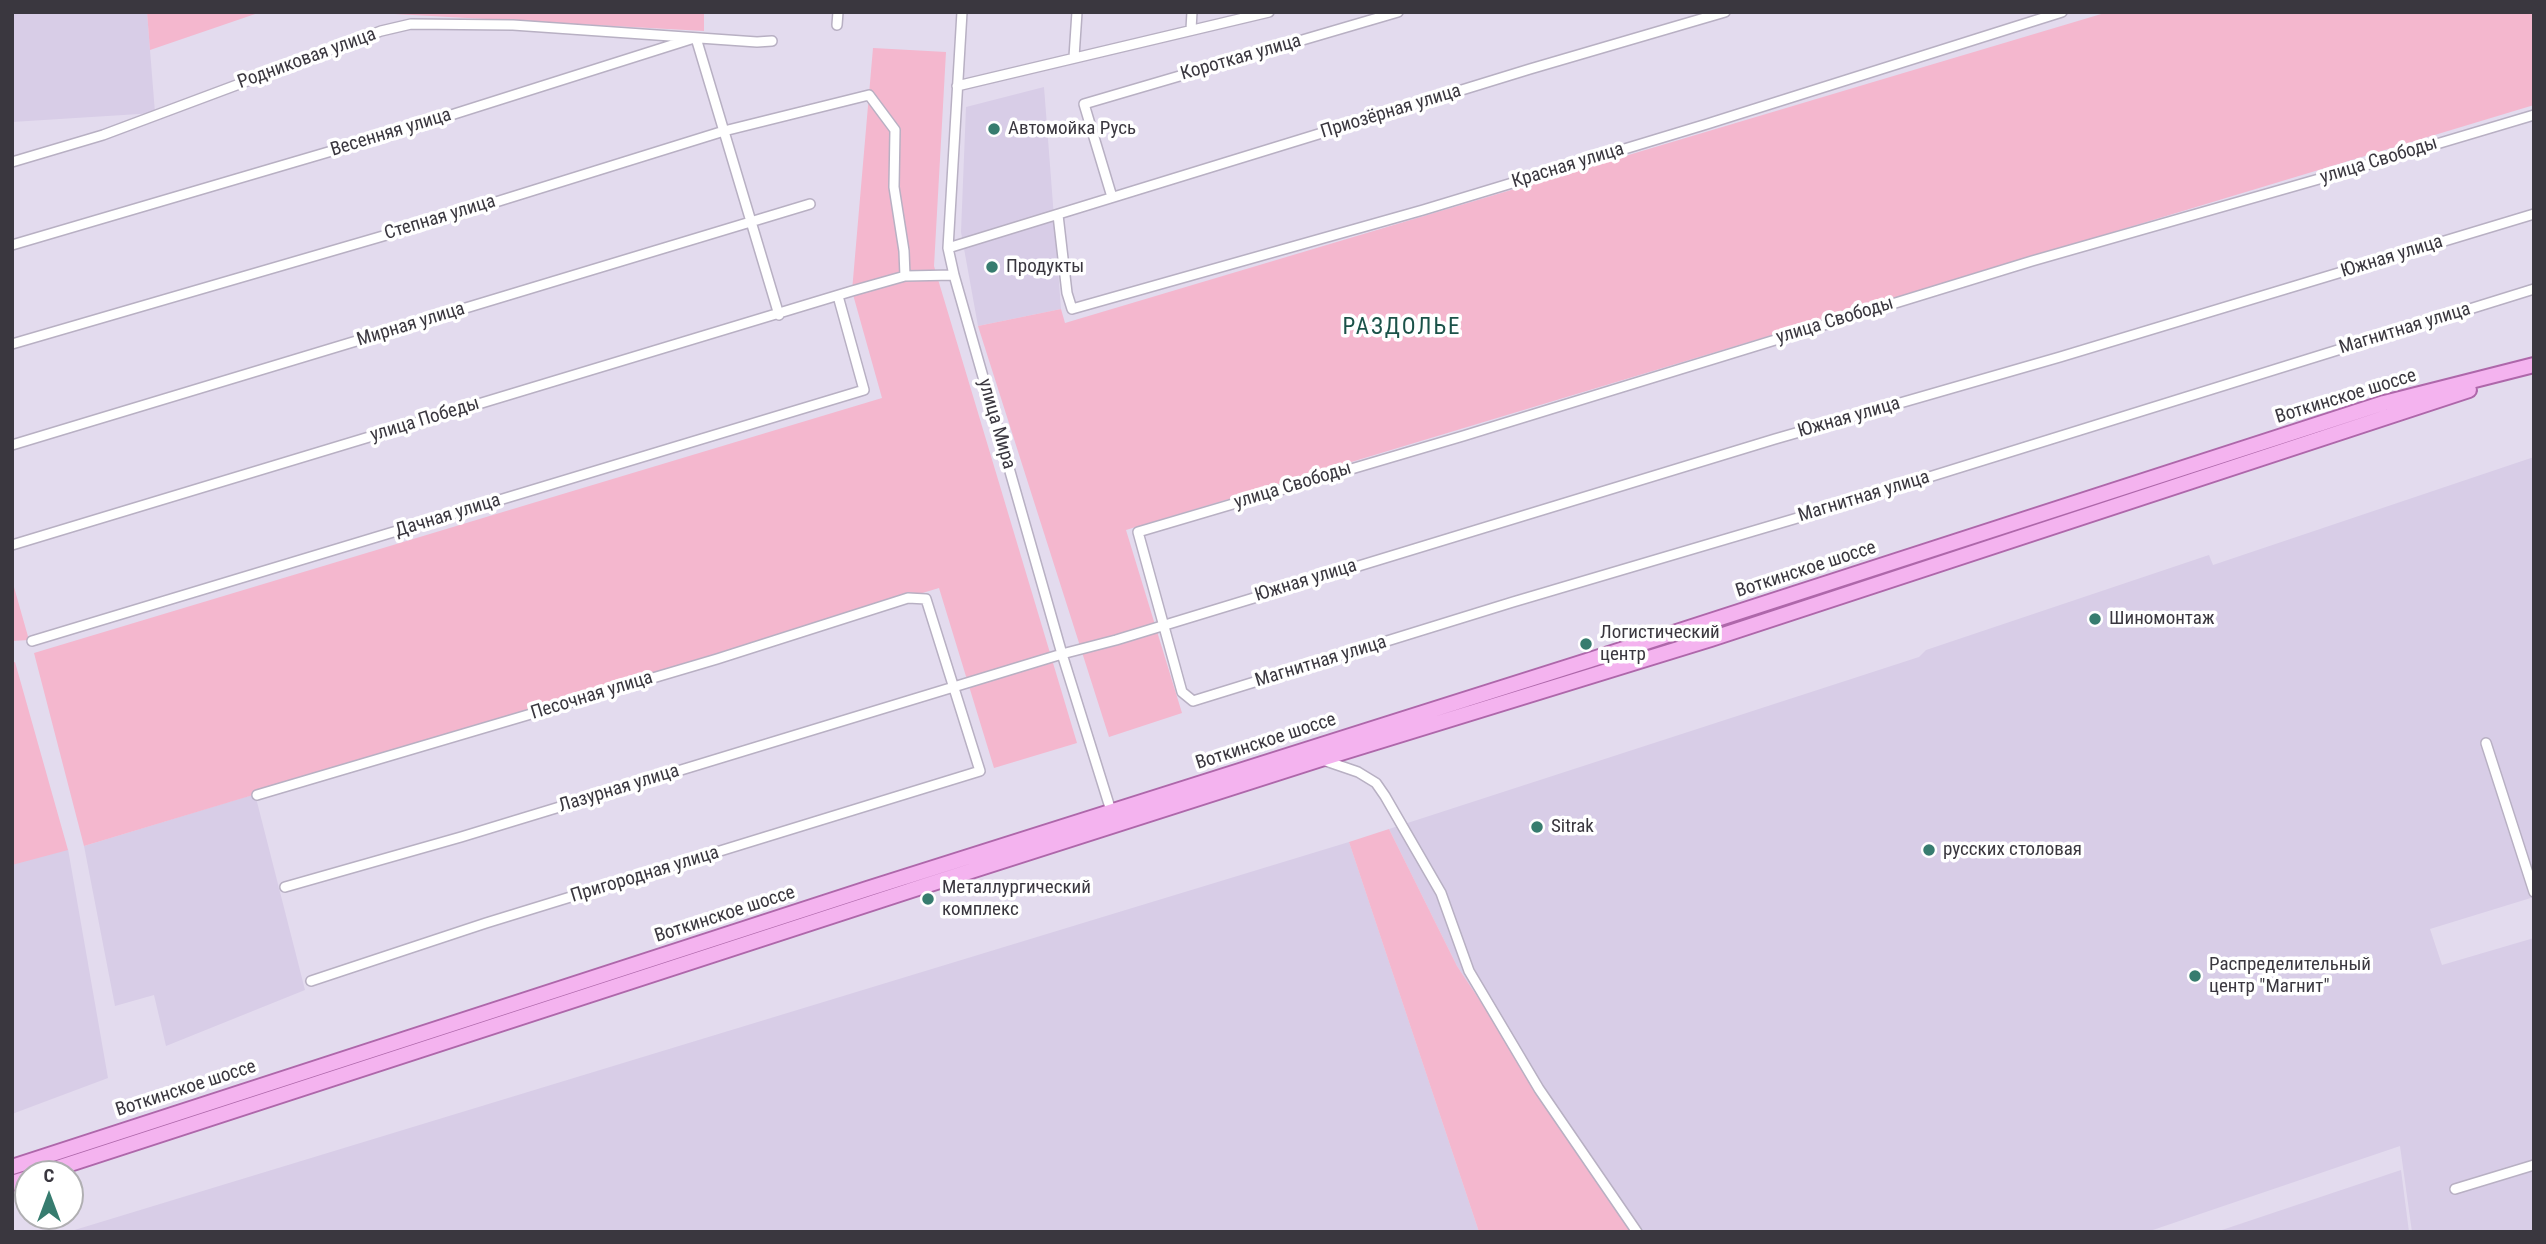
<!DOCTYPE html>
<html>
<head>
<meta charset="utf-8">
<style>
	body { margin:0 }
	#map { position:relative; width:2546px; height:1244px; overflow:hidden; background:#e3dbee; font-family:"Roboto Condensed",sans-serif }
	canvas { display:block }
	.frame { position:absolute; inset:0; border:14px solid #3a373f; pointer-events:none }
	.north { position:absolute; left:14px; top:1160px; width:70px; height:70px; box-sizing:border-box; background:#fff; border:2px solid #b0afb2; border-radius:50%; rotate:0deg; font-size:19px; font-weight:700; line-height:28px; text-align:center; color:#3a373f }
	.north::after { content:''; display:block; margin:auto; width:24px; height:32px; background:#377c6f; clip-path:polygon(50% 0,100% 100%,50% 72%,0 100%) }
</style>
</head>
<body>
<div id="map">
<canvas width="2546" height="1244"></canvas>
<div class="frame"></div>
<div class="north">С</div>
</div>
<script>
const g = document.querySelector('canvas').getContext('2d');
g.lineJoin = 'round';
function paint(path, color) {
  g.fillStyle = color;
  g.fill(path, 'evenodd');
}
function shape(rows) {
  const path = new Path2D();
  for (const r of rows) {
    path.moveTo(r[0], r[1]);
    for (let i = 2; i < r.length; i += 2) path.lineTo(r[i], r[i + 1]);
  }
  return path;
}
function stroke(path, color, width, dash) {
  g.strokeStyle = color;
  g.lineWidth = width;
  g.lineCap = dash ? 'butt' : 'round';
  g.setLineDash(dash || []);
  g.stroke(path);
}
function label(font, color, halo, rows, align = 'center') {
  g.font = font + ' "Roboto Condensed",sans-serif';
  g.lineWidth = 7;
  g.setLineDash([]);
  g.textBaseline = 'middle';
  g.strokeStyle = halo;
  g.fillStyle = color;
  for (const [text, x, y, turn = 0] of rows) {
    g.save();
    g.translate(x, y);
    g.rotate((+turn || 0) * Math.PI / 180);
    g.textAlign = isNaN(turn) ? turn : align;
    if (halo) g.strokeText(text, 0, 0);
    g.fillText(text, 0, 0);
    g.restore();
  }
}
paint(shape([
	[12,12,147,12,155,113,12,122],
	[1044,87,1061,309,978,326,961,232,966,107],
	[2534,457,2534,897,2430,929,2442,965,2534,938,2534,1232,2412,1232,2400,1146,2147,1232,1634,1232,1457,966,1389,829,1919,657,1926,650,1935,647,2209,555,2213,565],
	[255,794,305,990,166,1046,154,995,115,1006,84,846],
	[1349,842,1479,1232,68,1232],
	[68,849,108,1078,12,1114,12,864],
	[2401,1170,2409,1232,2216,1232]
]), '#d8cde7');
paint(shape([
	[147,12,261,12,150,50],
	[358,12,704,12,704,31],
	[2108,12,2534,12,2534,105,1126,530,1182,713,1109,737,978,326,1061,309,1065,323],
	[873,48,946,52,934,266,1077,743,994,768,939,588,84,846,34,653,882,398,852,291],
	[12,580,29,640,12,641],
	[15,662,68,850,12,865,12,663],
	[1389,829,1457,966,1634,1232,1479,1232,1349,842]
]), '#f4b7ce');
const minor = shape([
	[962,12,948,248,954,275,1062,654,1112,814],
	[837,25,838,12],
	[1191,29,1192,12],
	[696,38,779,315],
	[1074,57,1077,12],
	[957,86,1269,12],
	[2534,115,2319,179,2032,261,1463,436,1138,532,1182,692,1193,701,1513,602,1794,519,2534,289],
	[12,162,103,135,381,31,411,24,513,25,757,42,772,41],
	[1112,197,1084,104,1398,12],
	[1058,215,1067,293,1072,309,1423,210,1707,124,2062,12],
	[12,245,410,128,691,39],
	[948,248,1530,69,1725,12],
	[12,344,438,220,724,131,869,95,895,130,894,187,904,251,905,276],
	[12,445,810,204],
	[12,545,852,291,905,276,954,275],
	[32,641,864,390,838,296],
	[2486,743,2534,892],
	[1323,760,1358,772,1376,783,1385,796,1441,893,1469,971,1539,1089,1637,1232],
	[257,795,717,659,908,598,926,599,980,771,486,923,311,981],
	[285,887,461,837,1062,654,1116,640,1775,439,2060,357,2534,214],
	[2455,1189,2534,1165]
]);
const primary = shape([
	[12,1167,867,889,1590,660,2384,403,2534,365],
	[39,1174,924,886,1321,759,1711,639,2469,390],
	[12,1183,28,1178]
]);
stroke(minor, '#b8b0c3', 12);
stroke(primary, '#ae67aa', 18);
stroke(minor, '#fff', 9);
stroke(primary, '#f4b3ef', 14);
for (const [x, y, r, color] of [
	[994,129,7,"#377c6f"],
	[992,267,7,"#377c6f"],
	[2095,619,7,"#377c6f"],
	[1586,644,7,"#377c6f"],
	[1537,827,7,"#377c6f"],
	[1929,850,7,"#377c6f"],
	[928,899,7,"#377c6f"],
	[2195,976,7,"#377c6f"]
]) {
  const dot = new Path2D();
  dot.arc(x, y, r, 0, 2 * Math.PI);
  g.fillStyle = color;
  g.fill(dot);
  stroke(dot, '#fff', 2.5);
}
label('19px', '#3a373f', '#fff', [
	["Короткая улица",1241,58,-16],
	["Родниковая улица",307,59,-20],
	["Приозёрная улица",1391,112,-17],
	["Весенняя улица",391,133,-17],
	["улица Свободы",2379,161,-17],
	["Красная улица",1568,166,-17],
	["Степная улица",440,218,-17],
	["Южная улица",2392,257,-17],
	["улица Свободы",1835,321,-17],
	["Мирная улица",411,325,-17],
	["Магнитная улица",2405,329,-17],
	["Воткинское шоссе",2346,397,-17],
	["Южная улица",1849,418,-16],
	["улица Победы",425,420,-17],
	["улица Мира",996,424,74],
	["улица Свободы",1293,486,-17],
	["Магнитная улица",1864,497,-17],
	["Дачная улица",448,516,-17],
	["Воткинское шоссе",1806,570,-18],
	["Южная улица",1306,581,-17],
	["Магнитная улица",1321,662,-17],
	["Песочная улица",592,696,-17],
	["Воткинское шоссе",1266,742,-18],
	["Лазурная улица",619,789,-17],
	["Пригородная улица",645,875,-17],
	["Воткинское шоссе",725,915,-18],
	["Воткинское шоссе",186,1089,-18]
]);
label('19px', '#3a373f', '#fff', [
	["Автомойка Русь",1008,129],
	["Продукты",1006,267],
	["Шиномонтаж",2109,619],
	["Логистический",1600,633],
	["центр",1600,655],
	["Sitrak",1551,827],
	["русских столовая",1943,850],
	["Металлургический",942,888],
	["комплекс",942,910],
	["Распределительный",2209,965],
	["центр \"Магнит\"",2209,987]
], 'left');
g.letterSpacing = '2px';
label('23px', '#1b5249', '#fff', [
	["РАЗДОЛЬЕ",1402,328]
]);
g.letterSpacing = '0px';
</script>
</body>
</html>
